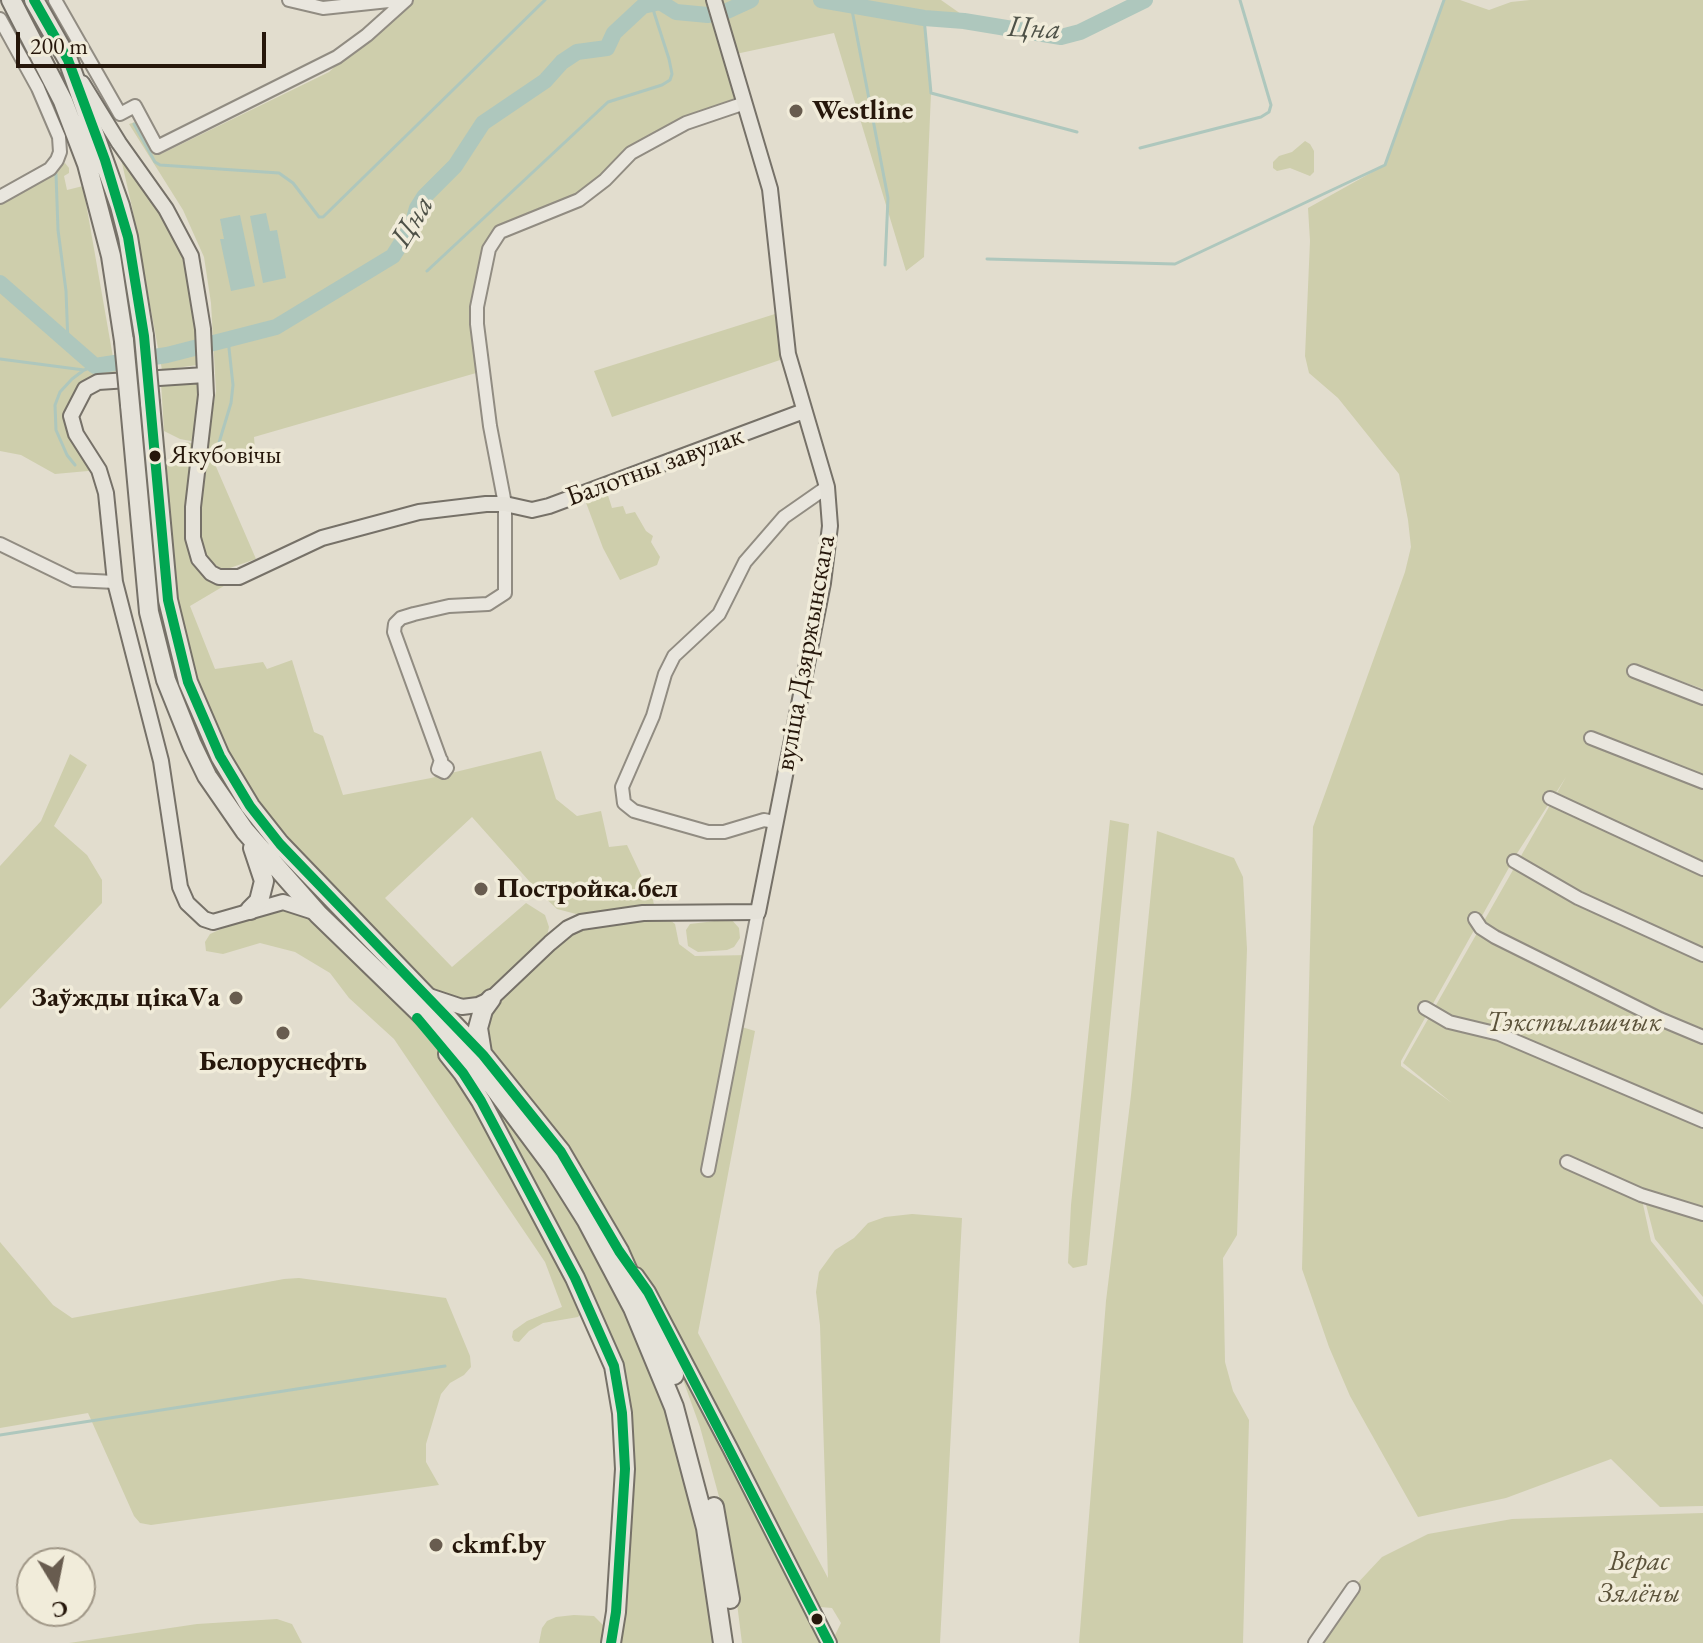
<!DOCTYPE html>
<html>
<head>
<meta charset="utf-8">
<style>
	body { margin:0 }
	#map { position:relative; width:1703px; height:1643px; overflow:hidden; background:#e2ddce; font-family:"EB Garamond",serif }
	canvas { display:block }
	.north { position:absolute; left:16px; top:1547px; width:80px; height:80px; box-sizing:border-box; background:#f1ecda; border:2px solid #a09787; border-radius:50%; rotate:170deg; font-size:22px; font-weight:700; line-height:32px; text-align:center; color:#26170b }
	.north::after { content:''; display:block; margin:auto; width:28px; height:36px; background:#685c4f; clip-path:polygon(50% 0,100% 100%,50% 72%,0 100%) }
	.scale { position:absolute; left:16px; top:32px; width:250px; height:36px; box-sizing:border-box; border:4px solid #26170b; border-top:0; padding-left:10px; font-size:24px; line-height:28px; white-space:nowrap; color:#26170b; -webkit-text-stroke:6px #f1ecda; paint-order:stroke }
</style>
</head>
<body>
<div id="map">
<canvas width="1703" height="1643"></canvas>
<div class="north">С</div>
<div class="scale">200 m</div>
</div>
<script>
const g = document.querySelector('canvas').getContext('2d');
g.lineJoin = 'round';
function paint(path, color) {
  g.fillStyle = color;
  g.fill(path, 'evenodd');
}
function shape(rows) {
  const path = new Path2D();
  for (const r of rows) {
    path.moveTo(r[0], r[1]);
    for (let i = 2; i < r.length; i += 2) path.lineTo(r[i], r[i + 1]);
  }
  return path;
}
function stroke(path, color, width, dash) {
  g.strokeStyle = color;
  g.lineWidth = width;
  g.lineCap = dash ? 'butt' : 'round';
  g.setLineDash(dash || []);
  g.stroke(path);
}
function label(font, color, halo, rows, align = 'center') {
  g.font = font + ' "EB Garamond",serif';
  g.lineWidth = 7;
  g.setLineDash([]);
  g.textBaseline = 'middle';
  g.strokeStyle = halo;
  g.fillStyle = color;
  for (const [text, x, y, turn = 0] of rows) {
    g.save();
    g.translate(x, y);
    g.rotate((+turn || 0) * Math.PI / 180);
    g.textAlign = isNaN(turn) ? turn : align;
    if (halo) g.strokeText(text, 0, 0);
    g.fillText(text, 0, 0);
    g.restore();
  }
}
paint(shape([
	[406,0,941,0,971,21,924,18,931,93,924,257,906,271,834,33,731,55,745,103,643,146,579,200,500,232,477,307,483,371,254,437,255,450,214,462,256,559,224,570,212,563,204,550,201,535,203,466,216,391,211,303,204,257,183,210,129,124,138,121,155,153,161,154,329,72],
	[1444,0,1460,0,1489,10,1511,2,1530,0,1703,0,1703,689,1636,665,1634,668,1703,696,1703,1297,1655,1239,1643,1193,1556,1157,1641,1195,1651,1241,1703,1305,1703,1506,1660,1507,1611,1459,1506,1498,1418,1517,1350,1396,1329,1347,1302,1269,1313,827,1405,572,1411,547,1408,520,1399,474,1338,398,1309,373,1305,356,1310,241,1308,208,1385,165],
	[1566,777,1403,1063,1452,1103,1401,1066,1401,1061,1516,855],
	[1305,141,1310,144,1314,151,1314,172,1310,176,1290,168,1277,171,1273,168,1273,162,1279,156,1292,152],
	[119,150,175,232,186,258,191,280,200,362,197,365,162,370,132,207],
	[65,163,69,168,69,173,64,176,67,190,83,186,117,380,98,382,71,416,99,470,55,474,21,455,0,451,0,197,50,169],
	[775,314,781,341,780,360,612,417,594,371],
	[195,380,200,385,196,442,180,439,164,431,161,383],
	[186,442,199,445,192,520,204,567,239,577,190,606,215,669,263,662,267,669,292,660,314,732,323,736,343,795,431,778,541,751,556,799,577,816,601,811,609,847,627,845,653,900,654,905,580,915,557,909,538,891,472,817,385,898,452,967,526,903,545,915,549,927,547,936,496,995,571,934,586,927,665,916,675,924,679,944,695,956,750,955,735,1025,755,1031,698,1333,828,1578,820,1325,816,1292,819,1272,835,1250,854,1238,868,1223,885,1217,912,1214,962,1218,940,1643,836,1643,834,1637,841,1623,832,1608,820,1607,784,1546,607,1210,568,1147,529,1095,483,1055,478,1005,428,995,432,986,279,832,222,745,199,699,181,627,165,468,171,460,172,448,180,452],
	[606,489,612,508,623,506,626,514,635,512,646,531,653,536,651,542,660,557,657,565,620,580,603,548,585,500,586,496],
	[70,754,87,765,54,826,87,855,102,880,102,903,0,1009,0,866,41,821],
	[1110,820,1129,824,1087,1265,1073,1268,1068,1263,1071,1205],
	[1157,831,1234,858,1243,877,1247,949,1237,1235,1223,1258,1225,1362,1233,1391,1249,1420,1243,1643,1079,1643,1106,1301,1131,1095],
	[268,908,302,909,390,993,451,1066,537,1214,582,1312,578,1317,543,1323,529,1331,519,1342,514,1341,512,1337,513,1331,527,1321,562,1307,545,1262,394,1039,349,998,330,973,295,952,260,943,223,954,206,951,205,942,210,934],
	[731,919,739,928,740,938,734,947,727,950,698,952,688,946,686,930,690,924],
	[477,1082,531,1148,579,1215,657,1374,695,1507,716,1643,618,1643,626,1594,631,1491,629,1406],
	[0,1242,53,1305,72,1318,284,1279,299,1278,446,1298,470,1356,471,1367,464,1375,450,1383,441,1394,426,1444,426,1462,439,1485,151,1525,140,1523,134,1516,88,1413,0,1428],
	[673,1352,825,1643,742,1643,730,1548,721,1504,700,1427],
	[1703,1513,1703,1643,1315,1643,1353,1588,1382,1557,1428,1534,1512,1519],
	[574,1615,594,1616,605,1627,608,1643,539,1643,542,1628,547,1621,556,1617],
	[277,1619,292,1624,302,1643,69,1643,197,1624]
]), '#ceceac');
paint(shape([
	[266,213,270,231,277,230,286,278,263,283,250,216],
	[240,215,255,286,231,291,220,239,224,239,220,219]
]), '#aec7bd');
stroke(shape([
	[851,5,888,198,885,265],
	[924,18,931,93,1077,132],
	[134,124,155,162,160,165,279,173,293,183,319,217,323,217,545,0],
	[1140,148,1261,117,1269,112,1271,105,1240,0],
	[56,174,58,230,66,291,68,344],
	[987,259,1175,264,1385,165,1444,0],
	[427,271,608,102,662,85,670,80,672,74,669,59,650,0],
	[0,359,84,370,95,366],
	[218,446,231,403,233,385,228,339],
	[75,465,67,455,56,430,55,405,60,392,72,379,84,370],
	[0,1435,445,1366]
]), '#aec7bd', 3);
stroke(shape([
	[821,0,924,18,964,21,1061,37,1080,32,1145,0],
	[0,283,95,366,167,355,276,327,393,256,412,226,417,208,424,197,455,166,483,123,545,81,562,62,577,52,607,48,614,33,643,6,660,2,676,12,708,15,727,11,751,0]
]), '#aec7bd', 16);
const minor = shape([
	[55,0,120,114,135,106,157,147,337,57,367,35,406,0],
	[289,0,323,8,398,0],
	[0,19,38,88,59,137,60,152,57,160,50,169,0,197],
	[0,544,74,580,115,582],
	[1634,671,1703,698],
	[1591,738,1703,782],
	[441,760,438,769,444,772,447,768,442,764,394,632,395,624,401,618,414,614,449,606,488,604,505,593,505,504,490,426,477,324,477,307,489,249,500,232,579,200,605,180,631,153,686,123,745,103],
	[1550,798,1703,869],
	[775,822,764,820,724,832,708,832,634,811,624,803,622,787,653,716,665,674,674,656,719,614,745,562,784,517,827,487],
	[1514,861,1578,898,1703,955],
	[1475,919,1481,928,1495,937,1660,1019,1703,1037],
	[1425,1008,1449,1022,1499,1034,1703,1121],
	[1567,1162,1641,1195,1703,1214],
	[708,1170,758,912],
	[1315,1643,1353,1588]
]);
const major = shape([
	[82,83,119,143,166,209,191,256,203,329,206,395,193,507,193,538,199,559,211,573,219,577,239,577,322,538,419,512,486,504,505,504,532,510,549,506,804,411],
	[205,375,98,382,85,389,71,416,76,434,99,470,106,493,115,582,161,761,180,887,187,903,204,919,213,922,283,902,314,912],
	[429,996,462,1007,478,1005,491,999,550,943,568,928,581,922,643,913,758,912,823,583,830,526,827,487,788,354,770,189,714,0],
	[636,1275,648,1292,730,1448,829,1643]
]);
const highway = shape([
	[11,0,63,101,87,164,111,256,124,341],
	[34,0,68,60,120,206,128,237,144,336],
	[150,403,168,600,188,682,220,756,250,806,280,844,483,1055,561,1152,619,1251,674,1375],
	[130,405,149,612,166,680,192,745,207,776,245,831,318,914,486,1077,553,1167,587,1221,633,1308,674,1407,706,1528,723,1643],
	[250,910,259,901,264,881,253,848],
	[482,1053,478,1028,483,1010,491,999],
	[448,1054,463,1073,481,1101,575,1278,614,1366,622,1413,625,1469,616,1612,611,1643],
	[714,1507,730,1599]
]);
stroke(minor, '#918c82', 16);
stroke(major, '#767168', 18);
stroke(highway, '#767168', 22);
stroke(minor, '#e9e6de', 12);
stroke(major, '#e5e2d9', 14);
stroke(highway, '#e5e2d9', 18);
const highwayBridge = shape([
	[144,336,150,403],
	[124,341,130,405]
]);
stroke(highwayBridge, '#767168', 22, []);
stroke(highwayBridge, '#e5e2d9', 18);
stroke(shape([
	[34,0,68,60,105,160,128,237,144,336,168,600,188,682,220,756,250,806,280,844,483,1055,561,1152,619,1251,648,1292,829,1643],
	[417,1018,463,1073,481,1101,575,1278,614,1366,622,1413,625,1469,616,1612,611,1643]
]), '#00a651', 10);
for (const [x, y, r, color] of [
	[796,111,8,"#685c4f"],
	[155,456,7,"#26170b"],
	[481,889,8,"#685c4f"],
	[236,998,8,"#685c4f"],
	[283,1033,8,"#685c4f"],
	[436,1545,8,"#685c4f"],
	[817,1619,7,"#26170b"]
]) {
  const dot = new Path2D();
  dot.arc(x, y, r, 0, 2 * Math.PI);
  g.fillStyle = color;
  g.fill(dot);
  stroke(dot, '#f1ecda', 3);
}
label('26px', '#26170b', '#f1ecda', [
	["Якубовічы",170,456]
], 'left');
label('bold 28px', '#26170b', '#f1ecda', [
	["Westline",812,111],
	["Постройка.бел",497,889],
	["Заўжды цікаVа",220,998,"right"],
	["Белоруснефть",283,1062,"center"],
	["ckmf.by",452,1545]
], 'left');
label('28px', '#26170b', '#f1ecda', [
	["Балотны завулак",655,467,-20],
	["вуліца Дзяржынскага",806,653,-80]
]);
label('italic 28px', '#5b523a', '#f1ecda', [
	["Тэкстыльшчык",1574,1023],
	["Верас",1639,1562],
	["Зялёны",1639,1594]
]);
label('italic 30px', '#4e5147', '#f1ecda', [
	["Цна",1034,29,3],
	["Цна",413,222,-59]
]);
</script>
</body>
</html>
